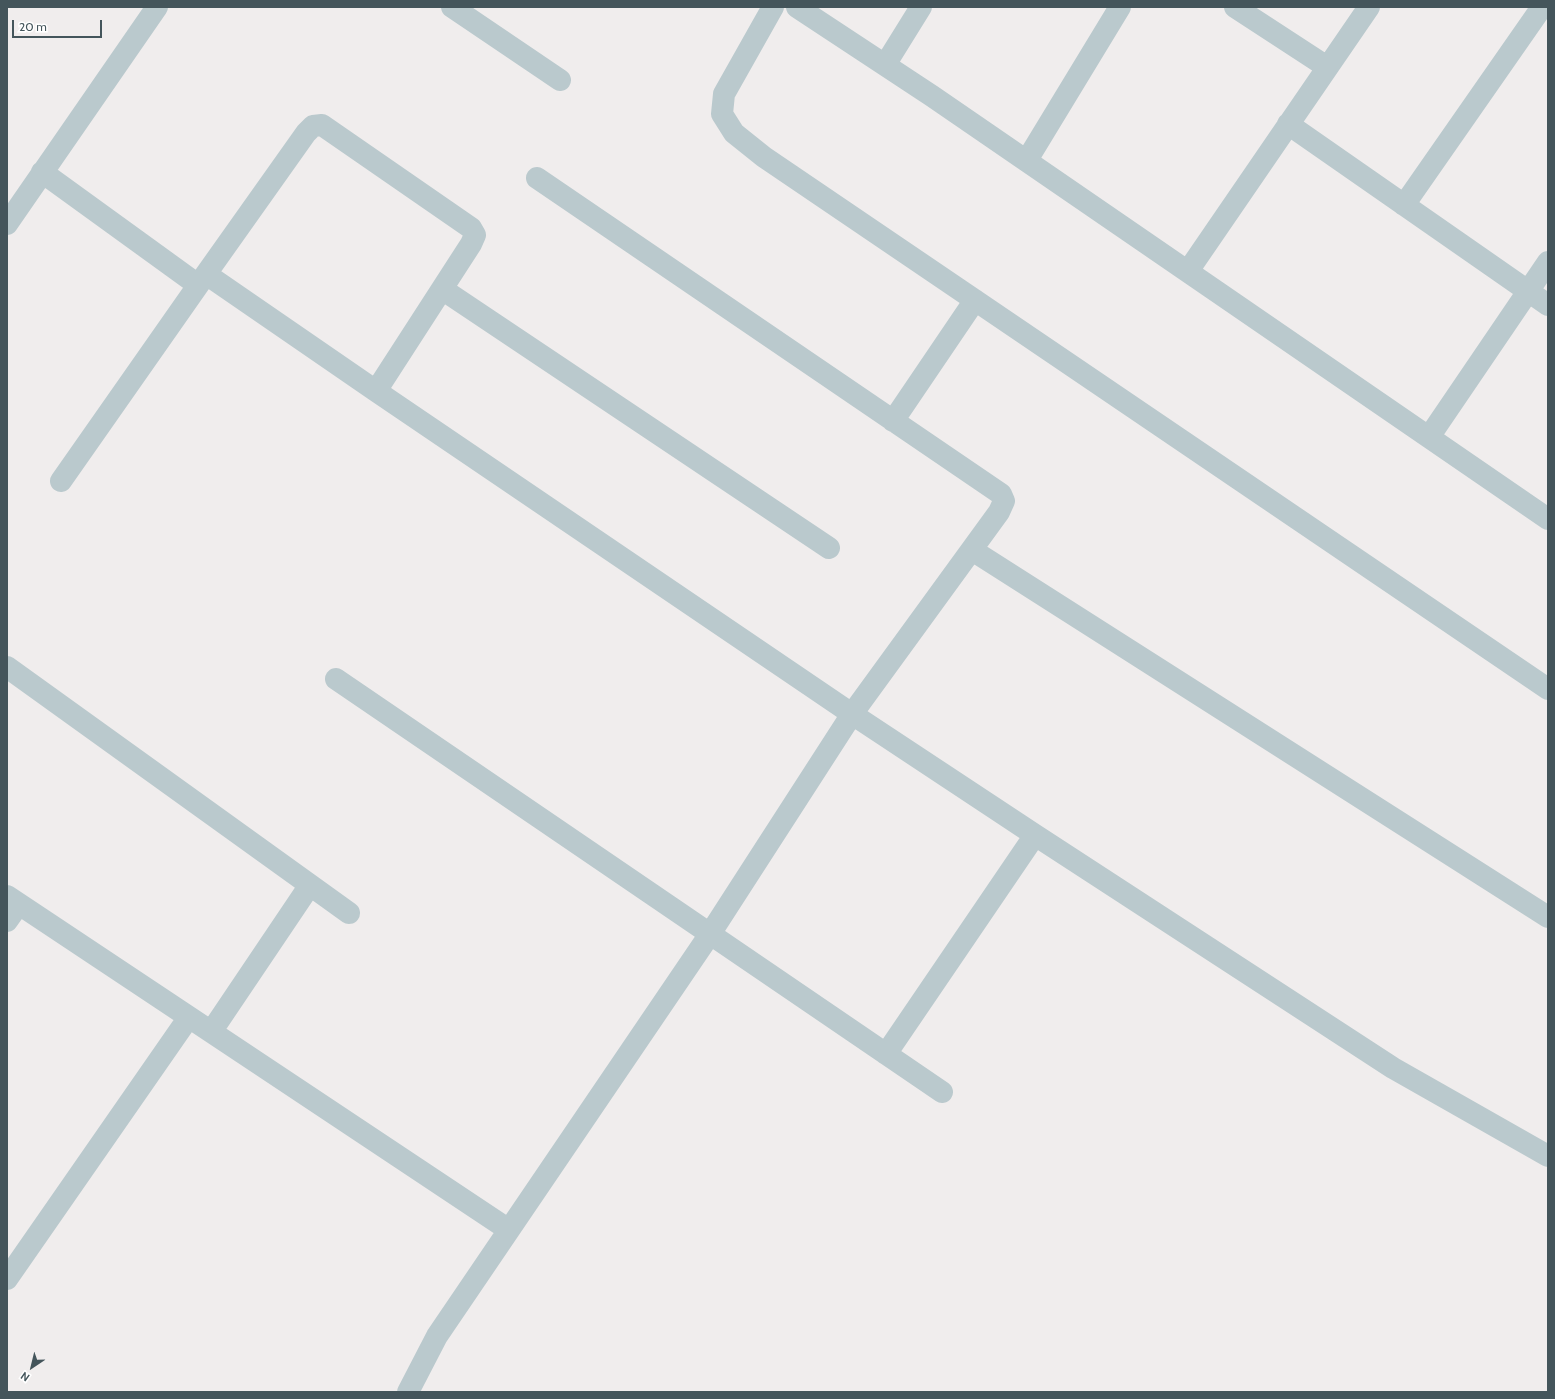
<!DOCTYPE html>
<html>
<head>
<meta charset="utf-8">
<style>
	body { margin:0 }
	#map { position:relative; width:1555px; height:1399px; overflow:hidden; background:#f0eded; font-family:Cabin,sans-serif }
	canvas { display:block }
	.frame { position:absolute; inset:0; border:8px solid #44555b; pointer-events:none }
	.north { position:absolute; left:12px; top:1347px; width:40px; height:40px; -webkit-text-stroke:3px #fff; paint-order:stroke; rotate:215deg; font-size:11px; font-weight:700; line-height:16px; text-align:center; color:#44555b }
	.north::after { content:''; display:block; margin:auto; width:14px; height:18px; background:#44555b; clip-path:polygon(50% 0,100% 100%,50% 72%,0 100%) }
	.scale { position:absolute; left:12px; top:20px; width:90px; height:18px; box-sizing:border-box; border:2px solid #44555b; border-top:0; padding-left:5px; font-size:12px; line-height:14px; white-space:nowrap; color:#44555b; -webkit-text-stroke:3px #fff; paint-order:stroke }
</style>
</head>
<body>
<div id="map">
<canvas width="1555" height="1399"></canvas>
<div class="frame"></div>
<div class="north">N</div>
<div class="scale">20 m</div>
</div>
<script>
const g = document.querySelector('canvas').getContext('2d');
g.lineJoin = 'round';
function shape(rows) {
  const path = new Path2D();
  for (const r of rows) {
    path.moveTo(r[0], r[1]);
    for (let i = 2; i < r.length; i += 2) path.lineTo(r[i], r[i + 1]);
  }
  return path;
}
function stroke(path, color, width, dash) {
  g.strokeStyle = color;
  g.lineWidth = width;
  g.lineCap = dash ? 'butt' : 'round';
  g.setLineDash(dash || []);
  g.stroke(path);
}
stroke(shape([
	[452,7,560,80],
	[773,7,724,94,722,114,734,133,764,157,1548,689],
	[797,7,932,96,1548,519],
	[1235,7,1327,67],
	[885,65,921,7],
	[1288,124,1548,305],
	[1027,160,1120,7],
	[42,172,198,285],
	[1404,205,1542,7],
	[7,224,157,7],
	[1188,271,1369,7],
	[206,274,376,391,852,714,1035,835,1393,1068,1548,1156],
	[442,289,829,548],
	[893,421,975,300],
	[1429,437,1548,262],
	[61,481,206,274,306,133,313,126,322,125,471,228,475,235,471,244,376,391],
	[972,550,1548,917],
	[7,667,349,913],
	[336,679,942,1092],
	[7,896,509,1230],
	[7,921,19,904],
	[211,1032,310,885],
	[886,1054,1035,835],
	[7,1279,189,1017],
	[408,1392,437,1336,710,934,852,714,999,512,1004,501,1001,494,537,178]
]), '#bac9cd', 22);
</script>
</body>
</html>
